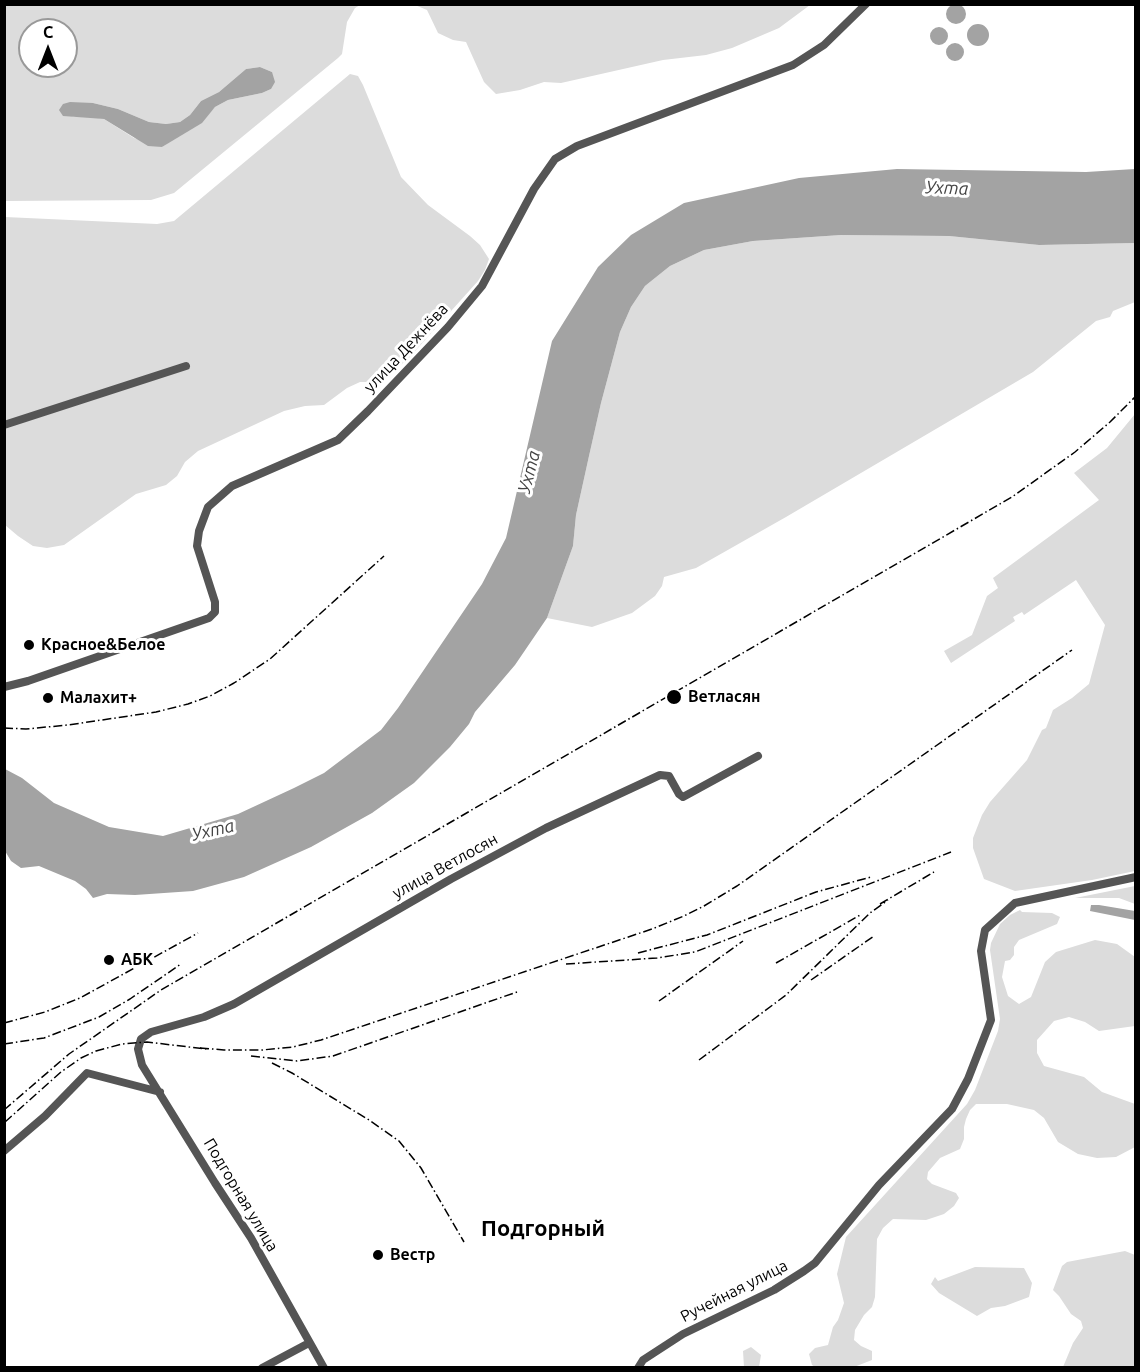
<!DOCTYPE html>
<html>
<head>
<meta charset="utf-8">
<style>
	body { margin:0 }
	#map { position:relative; width:1140px; height:1372px; overflow:hidden; background:#fff; font-family:Ubuntu,sans-serif }
	canvas { display:block }
	.frame { position:absolute; inset:0; border:6px solid #000; pointer-events:none }
	.north { position:absolute; left:18px; top:18px; width:60px; height:60px; box-sizing:border-box; background:#fff; border:2px solid #999; border-radius:50%; rotate:0deg; font-size:16px; font-weight:700; line-height:24px; text-align:center; color:#000 }
	.north::after { content:''; display:block; margin:auto; width:21px; height:27px; background:#000; clip-path:polygon(50% 0,100% 100%,50% 72%,0 100%) }
</style>
</head>
<body>
<div id="map">
<canvas width="1140" height="1372"></canvas>
<div class="frame"></div>
<div class="north">С</div>
</div>
<script>
const g = document.querySelector('canvas').getContext('2d');
g.lineJoin = 'round';
function paint(path, color) {
  g.fillStyle = color;
  g.fill(path, 'evenodd');
}
function shape(rows) {
  const path = new Path2D();
  for (const r of rows) {
    if (r.length === 3) {
      path.moveTo(r[0] + r[2], r[1]);
      path.arc(r[0], r[1], r[2], 0, 2 * Math.PI);
      continue;
    }
    path.moveTo(r[0], r[1]);
    for (let i = 2; i < r.length; i += 2) path.lineTo(r[i], r[i + 1]);
  }
  return path;
}
function stroke(path, color, width, dash) {
  g.strokeStyle = color;
  g.lineWidth = width;
  g.lineCap = dash ? 'butt' : 'round';
  g.setLineDash(dash || []);
  g.stroke(path);
}
function label(font, color, halo, rows, align = 'center') {
  g.font = font + ' Ubuntu,sans-serif';
  g.lineWidth = 6;
  g.setLineDash([]);
  g.textBaseline = 'middle';
  g.strokeStyle = halo;
  g.fillStyle = color;
  for (const [text, x, y, turn = 0] of rows) {
    g.save();
    g.translate(x, y);
    g.rotate((+turn || 0) * Math.PI / 180);
    g.textAlign = isNaN(turn) ? turn : align;
    if (halo) g.strokeText(text, 0, 0);
    g.fillText(text, 0, 0);
    g.restore();
  }
}
paint(shape([
	[4,5,360,5,355,8,347,22,342,54,338,58,174,193,151,200,5,201],
	[30,30,66,30,66,66,30,66],
	[260,67,272,72,271,89,262,93,228,100,215,107,209,113,162,147,134,138,104,119,86,116,72,117,93,103,118,109,149,122,166,124,180,122,190,115,201,101,219,92,246,69],
	[415,5,810,5,779,28,732,48,706,55,663,60,561,83,544,82,520,90,496,94,484,82,466,42,453,40,438,33,427,10],
	[350,74,358,76,363,85,401,177,428,205,470,236,480,245,489,259,485,270,478,281,408,359,391,373,375,382,360,382,347,388,324,405,305,406,284,411,198,451,185,462,177,476,166,485,136,494,64,545,47,548,33,546,18,536,5,525,5,217,157,224,174,221],
	[841,235,949,236,1039,245,1135,243,1135,302,1113,311,1110,317,1096,321,1033,372,786,517,696,568,664,577,662,586,655,596,632,613,592,627,547,618,573,546,576,515,589,456,601,403,620,332,631,307,645,286,670,266,704,250,753,241],
	[1135,414,1135,871,1092,880,1015,891,984,879,973,848,973,838,982,815,990,802,1027,760,1042,730,1046,728,1053,710,1072,698,1089,684,1105,625,1076,580,1024,615,1022,612,1013,617,1015,621,951,663,944,651,972,635,987,596,998,588,993,578,1099,500,1074,473,1107,448],
	[1135,886,1135,904,1119,898,1075,898],
	[1020,910,1022,912,1052,913,1060,917,1057,924,1019,940,1014,947,1014,955,1010,960,1005,961,1002,977,1008,996,1019,1004,1031,997,1045,962,1056,952,1095,940,1117,944,1135,957,1135,1026,1099,1031,1085,1022,1069,1017,1054,1021,1037,1040,1037,1053,1044,1066,1084,1077,1102,1092,1135,1104,1135,1147,1116,1157,1097,1158,1078,1154,1058,1142,1044,1118,1034,1110,1007,1104,976,1104,970,1110,966,1119,964,1127,964,1139,960,1149,940,1158,928,1172,927,1179,932,1184,956,1193,959,1198,954,1206,944,1214,926,1220,893,1219,883,1228,877,1239,875,1297,872,1307,864,1315,855,1330,854,1340,861,1346,872,1351,872,1360,854,1367,815,1367,812,1365,809,1354,815,1348,828,1345,833,1327,838,1320,844,1303,837,1274,846,1237,967,1104,975,1090,998,1031,1000,1019,990,950,991,943,1000,924,1010,915],
	[1125,1251,1135,1255,1135,1367,1063,1367,1073,1343,1083,1328,1081,1321,1071,1314,1059,1296,1053,1290,1062,1266,1067,1262],
	[975,1267,1024,1268,1032,1283,1029,1297,1005,1306,991,1308,977,1316,939,1293,931,1284,935,1277,938,1281],
	[751,1347,761,1355,759,1367,744,1367,743,1351]
]), '#dcdcdc');
paint(shape([
	[956,14,10],
	[978,35,11],
	[939,36,9],
	[955,52,9],
	[260,67,272,72,275,82,271,89,262,93,228,100,215,107,202,123,162,147,148,146,104,119,63,116,59,110,63,104,70,102,93,103,118,109,149,122,166,124,180,122,190,115,201,101,219,92,246,69],
	[897,169,1086,172,1135,169,1135,243,1039,245,949,236,841,235,753,241,704,250,670,266,645,286,631,307,620,332,601,403,589,456,576,515,573,546,547,618,515,665,475,712,469,724,450,747,414,783,372,813,311,847,244,877,193,891,135,895,107,894,93,898,86,889,75,881,39,866,21,868,11,861,5,851,5,769,22,778,54,803,109,827,163,836,238,814,294,788,324,773,381,730,398,708,482,584,506,538,552,341,598,267,631,235,684,203,799,178],
	[1091,905,1099,905,1135,911,1135,920,1090,911]
]), '#a3a3a3');
stroke(shape([
	[4,425,186,366],
	[4,687,28,681,209,618,215,612,215,602,197,546,199,531,208,507,232,486,338,440,368,411,448,327,482,286,534,189,555,159,577,146,793,65,824,45,866,4],
	[4,1151,45,1116,87,1073,160,1092],
	[262,1368,309,1343],
	[324,1368,251,1238,215,1183,142,1065,138,1049,141,1039,151,1032,204,1017,234,1004,451,879,546,828,660,775,669,776,679,794,683,797,758,756],
	[638,1368,643,1360,683,1334,774,1290,804,1271,815,1263,879,1185,952,1109,968,1079,991,1020,981,951,985,930,1015,903,1136,877]
]), '#555', 8);
stroke(shape([
	[4,728,26,729,68,725,156,712,188,704,210,696,234,683,270,659,384,556],
	[880,904,934,872],
	[638,953,707,935,816,892,871,877],
	[776,963,862,914],
	[566,964,657,958,695,952,951,852],
	[811,980,874,936],
	[659,1001,743,941],
	[4,1023,45,1012,80,998,198,933],
	[4,1044,44,1038,99,1017,130,999,181,964],
	[200,1048,224,1050,262,1050,293,1047,321,1040,652,929,684,916,704,906,737,886,1072,650],
	[251,1056,297,1061,333,1056,517,992],
	[699,1060,786,995,870,913,888,900],
	[272,1063,292,1073,369,1120,399,1141,421,1168,464,1242],
	[4,1110,69,1054,161,990,1012,497,1075,452,1110,422,1136,396],
	[5,1122,61,1072,81,1058,96,1051,122,1044,147,1042,206,1049]
]), '#000', 1.5, [9, 3, 1.5, 3]);
for (const [x, y, r, color] of [
	[29,645,6,"#000"],
	[674,697,8,"#000"],
	[48,698,6,"#000"],
	[109,960,6,"#000"],
	[378,1255,6,"#000"]
]) {
  const dot = new Path2D();
  dot.arc(x, y, r, 0, 2 * Math.PI);
  g.fillStyle = color;
  g.fill(dot);
  stroke(dot, '#fff', 2);
}
label('16px', '#000', '#fff', [
	["улица Дежнёва",406,348,-47],
	["улица Ветлосян",445,866,-29],
	["Подгорная улица",241,1195,59],
	["Ручейная улица",734,1291,-27]
]);
label('bold 16px', '#000', '#fff', [
	["Красное&Белое",41,645],
	["Ветласян",688,697],
	["Малахит+",60,698],
	["АБК",121,960],
	["Вестр",390,1255]
], 'left');
label('italic 18px', '#444', '#fff', [
	["Ухта",947,188,2],
	["Ухта",529,472,-76],
	["Ухта",213,830,-13]
]);
label('bold 22px', '#000', '#fff', [
	["Подгорный",543,1229]
]);
</script>
</body>
</html>
